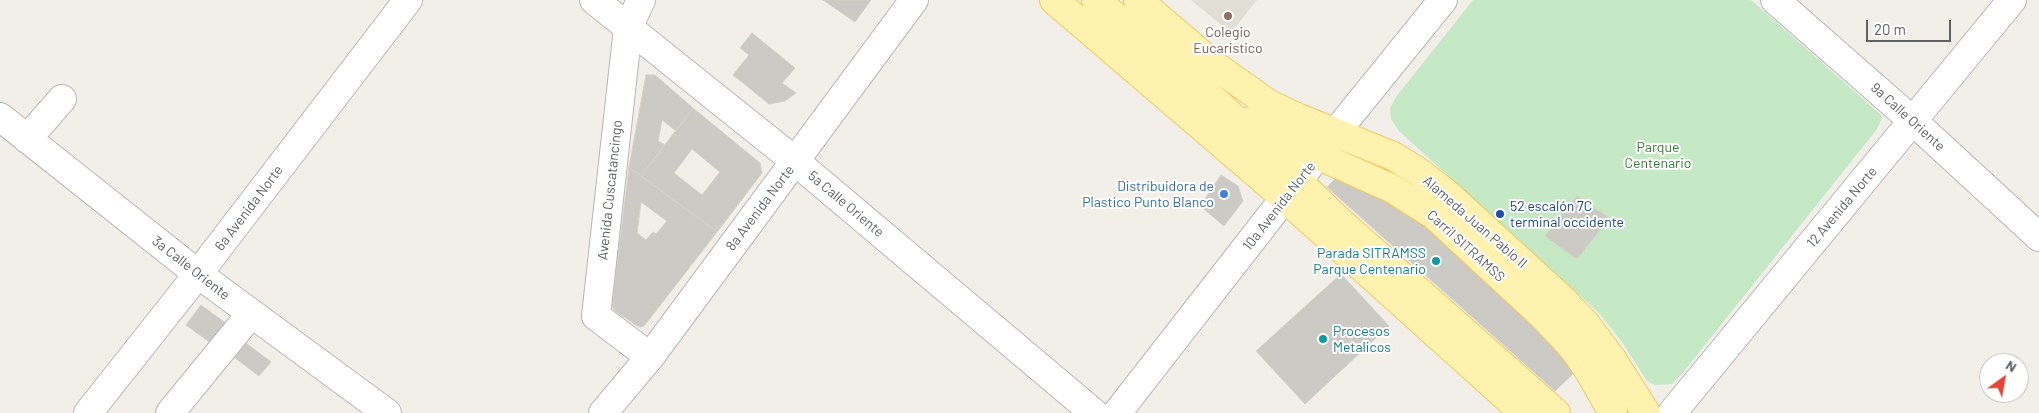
<!DOCTYPE html>
<html>
<head>
<meta charset="utf-8">
<style>
	body { margin:0 }
	#map { position:relative; width:2039px; height:413px; overflow:hidden; background:#f1efe8; font-family:Barlow,sans-serif }
	canvas { display:block }
	.north { position:absolute; left:1979px; top:353px; width:50px; height:50px; box-sizing:border-box; background:#fff; border:1px solid #bfc1c3; border-radius:50%; rotate:32deg; font-size:14px; font-weight:700; line-height:20px; text-align:center; color:#5f6368 }
	.north::after { content:''; display:block; margin:auto; width:18px; height:22px; background:#ea4335; clip-path:polygon(50% 0,100% 100%,50% 72%,0 100%) }
	.scale { position:absolute; left:1866px; top:20px; width:85px; height:22px; box-sizing:border-box; border:2px solid #5f6368; border-top:0; padding-left:6px; font-size:15px; line-height:18px; white-space:nowrap; color:#5f6368; -webkit-text-stroke:4px #fff; paint-order:stroke }
</style>
</head>
<body>
<div id="map">
<canvas width="2039" height="413"></canvas>
<div class="north">N</div>
<div class="scale">20 m</div>
</div>
<script>
const g = document.querySelector('canvas').getContext('2d');
g.lineJoin = 'round';
function paint(path, color) {
  g.fillStyle = color;
  g.fill(path, 'evenodd');
}
function shape(rows) {
  const path = new Path2D();
  for (const r of rows) {
    path.moveTo(r[0], r[1]);
    for (let i = 2; i < r.length; i += 2) path.lineTo(r[i], r[i + 1]);
  }
  return path;
}
function stroke(path, color, width, dash) {
  g.strokeStyle = color;
  g.lineWidth = width;
  g.lineCap = dash ? 'butt' : 'round';
  g.setLineDash(dash || []);
  g.stroke(path);
}
function label(font, color, halo, rows, align = 'center') {
  g.font = font + ' Barlow,sans-serif';
  g.lineWidth = 4;
  g.setLineDash([]);
  g.textBaseline = 'middle';
  g.strokeStyle = halo;
  g.fillStyle = color;
  for (const [text, x, y, turn = 0] of rows) {
    g.save();
    g.translate(x, y);
    g.rotate((+turn || 0) * Math.PI / 180);
    g.textAlign = isNaN(turn) ? turn : align;
    if (halo) g.strokeText(text, 0, 0);
    g.fillText(text, 0, 0);
    g.restore();
  }
}
paint(shape([
	[1191,0,1257,0,1231,33]
]), '#e1ded6');
paint(shape([
	[1473,0,1751,0,1880,114,1882,118,1877,129,1681,375,1672,384,1655,385,1647,381,1622,342,1599,313,1399,131,1391,119,1390,108,1396,97]
]), '#c5e8c5');
const building = shape([
	[823,0,871,0,855,22,823,0],
	[752,33,795,68,782,83,796,93,785,101,769,104,733,75,749,55,740,48,752,33],
	[646,75,655,75,693,108,676,131,662,120,658,141,665,145,641,176,629,167,646,75],
	[693,108,760,163,762,173,717,232,641,176,693,108],
	[692,149,720,172,702,195,674,173,692,149],
	[629,167,717,232,644,326,639,327,615,311,612,305,629,167],
	[641,202,667,221,656,234,653,232,646,240,637,233,641,202],
	[1341,173,1428,228,1500,293,1576,371,1555,391,1327,187,1341,173],
	[1221,175,1238,186,1243,201,1224,226,1200,206,1221,175],
	[1577,196,1609,218,1577,259,1545,236,1577,196],
	[1341,274,1389,326,1305,404,1256,351,1341,274],
	[201,305,227,324,212,344,186,325,201,305],
	[242,340,271,362,259,376,231,355,242,340]
]);
paint(building, '#cccac5');
stroke(building, '#d6d1c6', 1);
const minor = shape([
	[594,0,795,161,1094,413],
	[641,0,628,28,596,316,650,357],
	[1775,0,1913,121,2039,237],
	[0,117,198,274,387,413],
	[27,139,62,99],
	[88,413,198,274,408,0],
	[170,413,251,314],
	[603,413,650,357,914,0],
	[1117,413,1336,132,1443,0],
	[1672,413,2012,0]
]);
const major = shape([
	[1054,0,1285,198,1524,413],
	[1096,0,1221,106,1337,219,1556,413],
	[1138,0,1214,65,1269,104,1299,118,1393,156,1419,172,1446,193,1563,300,1585,323,1612,359,1646,413],
	[1250,121,1299,147,1391,188,1434,215,1543,316,1564,338,1576,352,1589,371,1613,413]
]);
stroke(minor, '#b5b8bc', 30);
stroke(major, '#f2c960', 30);
stroke(minor, '#fff', 28);
stroke(major, '#fff2af', 28);
for (const [x, y, r, color] of [
	[1228,16,5,"#8d6e63"],
	[1224,194,5,"#3f7fe0"],
	[1500,214,5,"#1a4fb4"],
	[1436,261,5,"#0f9aa8"],
	[1323,339,5,"#0f9aa8"]
]) {
  const dot = new Path2D();
  dot.arc(x, y, r, 0, 2 * Math.PI);
  g.fillStyle = color;
  g.fill(dot);
  stroke(dot, '#fff', 2);
}
label('14px', '#785e54', '#fff', [
	["Colegio",1228,32],
	["Eucaristico",1228,48]
]);
label('14px', '#5f6368', '#fff', [
	["9a Calle Oriente",1908,117,42],
	["Avenida Cuscatancingo",610,190,-84],
	["5a Calle Oriente",846,204,40],
	["10a Avenida Norte",1279,206,-52],
	["12 Avenida Norte",1842,207,-50],
	["6a Avenida Norte",249,208,-53],
	["8a Avenida Norte",760,208,-53],
	["Alameda Juan Pablo II",1475,222,41],
	["Carril SITRAMSS",1466,246,42],
	["3a Calle Oriente",191,268,38]
]);
label('14px', '#348238', '#fff', [
	["Parque",1658,147],
	["Centenario",1658,163]
]);
label('14px', '#366cbe', '#fff', [
	["Distribuidora de",1214,186],
	["Plastico Punto Blanco",1214,202]
], 'right');
label('14px', '#164399', '#fff', [
	["52 escalón 7C",1510,206],
	["terminal occidente",1510,222]
], 'left');
label('14px', '#0d838f', '#fff', [
	["Parada SITRAMSS",1426,253],
	["Parque Centenario",1426,269],
	["Procesos",1333,331,"left"],
	["Metalicos",1333,347,"left"]
], 'right');
</script>
</body>
</html>
